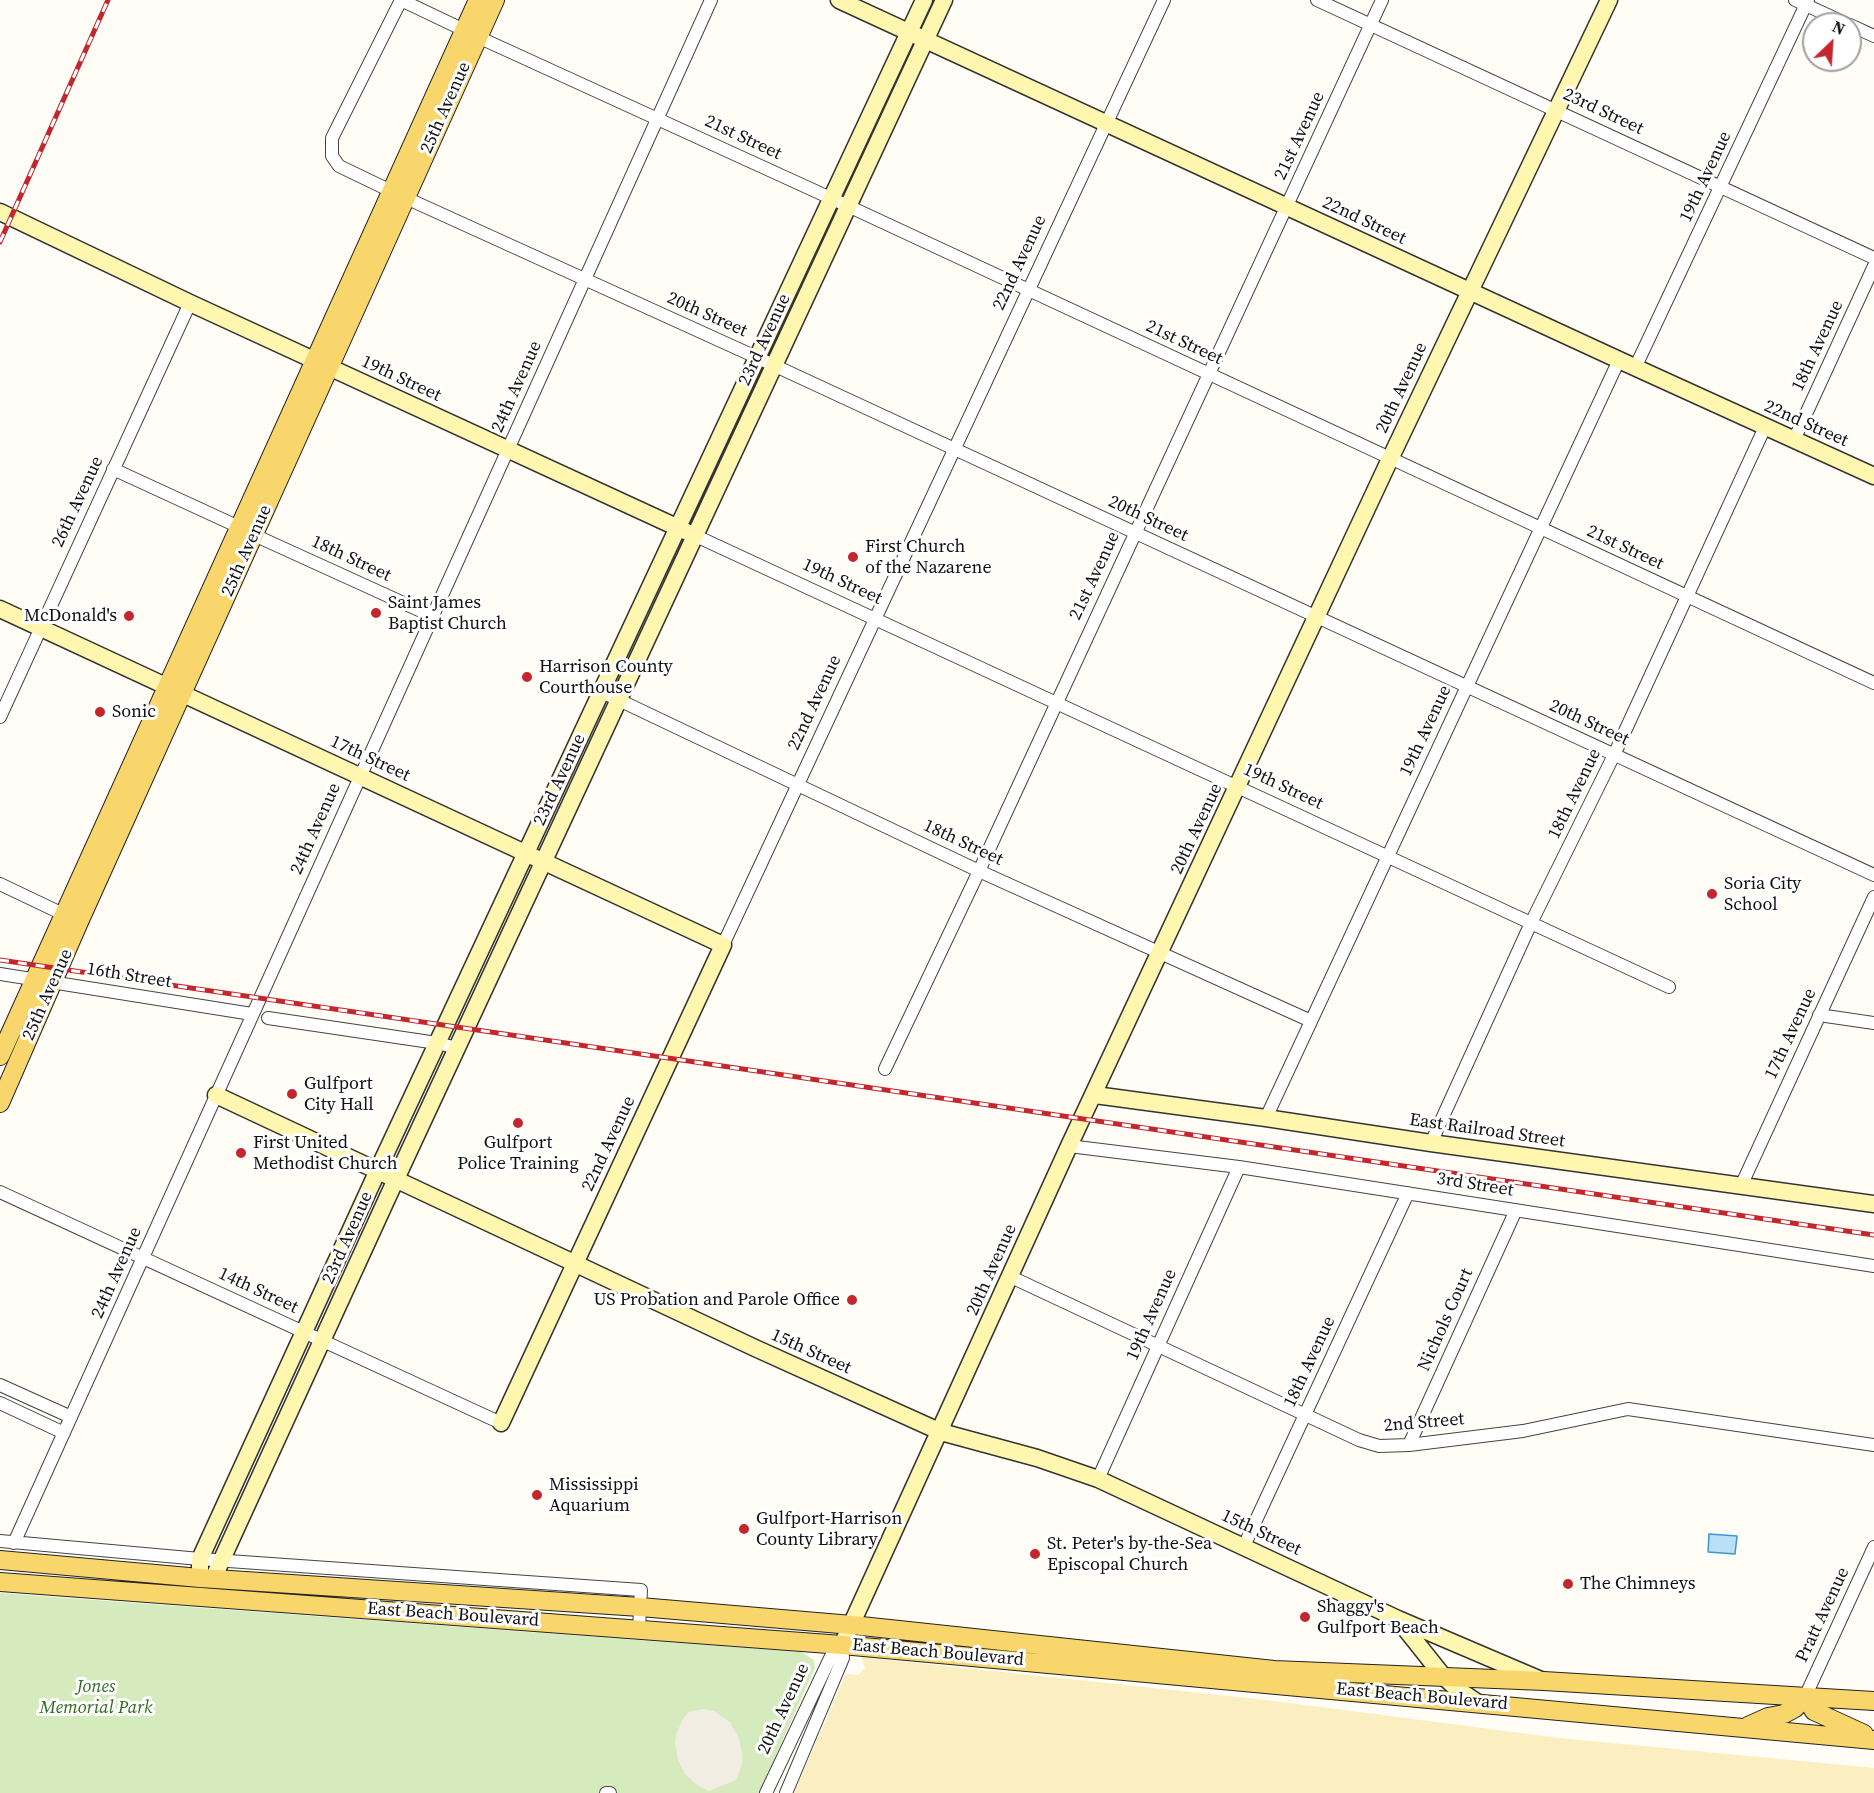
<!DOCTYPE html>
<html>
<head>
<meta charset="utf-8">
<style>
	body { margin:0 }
	#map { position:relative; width:1874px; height:1793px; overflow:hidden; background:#fffdf5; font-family:"Source Serif 4",serif }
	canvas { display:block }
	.north { position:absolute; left:1802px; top:12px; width:60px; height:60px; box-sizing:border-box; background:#fff; border:2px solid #a0a0a0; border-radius:50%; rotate:25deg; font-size:16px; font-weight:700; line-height:24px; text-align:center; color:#111 }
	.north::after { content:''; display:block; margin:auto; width:21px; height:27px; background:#c4262e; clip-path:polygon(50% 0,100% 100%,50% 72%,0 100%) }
</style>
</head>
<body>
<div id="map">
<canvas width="1874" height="1793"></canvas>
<div class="north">N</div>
</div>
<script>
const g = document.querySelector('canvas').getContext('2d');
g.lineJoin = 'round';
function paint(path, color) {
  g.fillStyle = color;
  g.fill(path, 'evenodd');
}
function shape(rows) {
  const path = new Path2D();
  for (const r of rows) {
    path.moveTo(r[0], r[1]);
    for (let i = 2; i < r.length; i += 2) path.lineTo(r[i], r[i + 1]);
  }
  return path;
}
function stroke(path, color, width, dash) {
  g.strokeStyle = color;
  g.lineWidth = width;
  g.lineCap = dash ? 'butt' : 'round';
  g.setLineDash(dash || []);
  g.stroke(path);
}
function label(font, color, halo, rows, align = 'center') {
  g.font = font + ' "Source Serif 4",serif';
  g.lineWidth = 6;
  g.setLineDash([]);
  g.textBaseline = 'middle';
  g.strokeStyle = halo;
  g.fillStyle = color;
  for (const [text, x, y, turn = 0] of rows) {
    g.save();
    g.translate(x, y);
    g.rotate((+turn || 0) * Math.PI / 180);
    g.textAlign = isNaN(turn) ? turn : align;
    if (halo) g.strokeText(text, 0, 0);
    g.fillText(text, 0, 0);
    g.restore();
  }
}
paint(shape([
	[0,1593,801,1652,814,1660,815,1668,759,1793,0,1793]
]), '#d5ebbd');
paint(shape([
	[861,1657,1266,1700,1559,1738,1874,1768,1874,1793,794,1793,846,1674,858,1675,865,1668]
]), '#fbeec1');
paint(shape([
	[702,1709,714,1711,730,1722,739,1739,742,1753,742,1765,736,1780,709,1791,697,1785,685,1774,678,1760,675,1743,676,1734,684,1717,689,1712]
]), '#f1ede2');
const water = shape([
	[1709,1534,1737,1536,1735,1554,1708,1552,1709,1534]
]);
paint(water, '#b9e0f7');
stroke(water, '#3f96cf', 1.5);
const street = shape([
	[1317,0,1874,258],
	[1795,0,1847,24],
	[1850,25,1874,36],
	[478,37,848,206,1874,683],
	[391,191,339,166,332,156,332,138,401,0,464,30],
	[406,198,756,357,1874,875],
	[1635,368,1808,0],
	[1794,440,1874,266],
	[113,469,239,527],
	[254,535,432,616],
	[696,536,1669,987],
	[602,692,979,871,1311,1021],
	[0,717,190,303],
	[0,884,65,915],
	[723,945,1164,0],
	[0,974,252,1014],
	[1819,1015,1874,1023],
	[268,1018,437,1043,457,1048],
	[885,1069,979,871,1382,0],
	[1266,1118,1619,360],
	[1431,1143,1531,923,1614,755,1765,427],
	[1069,1146,1239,1167,1874,1266],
	[1741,1186,1874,897],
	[0,1192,501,1423],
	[1009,1276,1359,1440,1379,1446,1409,1445,1523,1431,1628,1409,1874,1445],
	[0,1385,71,1417],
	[0,1403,64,1433],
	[1409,1445,1516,1210],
	[1098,1479,1239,1167],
	[0,1541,200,1559,641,1590,639,1628],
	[14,1543,711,0],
	[1244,1546,1408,1193],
	[1805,1697,1874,1547],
	[606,1793,610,1793],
	[766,1793,833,1652,842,1645],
	[786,1793,843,1658,842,1645]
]);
const secondary = shape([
	[839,0,1619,360,1874,476],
	[0,212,190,303,685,531],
	[0,609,723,945,501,1423],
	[216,1095,755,1348,941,1432,1037,1458,1098,1479,1398,1619,1541,1680],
	[1095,1095,1266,1118,1431,1143,1874,1204],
	[200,1578,200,1559,384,1157,924,0],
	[213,1579,396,1179,944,0],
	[1400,1622,1443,1676,1457,1689,1475,1701],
	[842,1645,1069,1146,1390,459,1609,0]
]);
const primary = shape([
	[0,1056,478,0],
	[0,1103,79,922,495,0],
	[0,1560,200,1578,640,1607,852,1625,1274,1670,1544,1681,1874,1701],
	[0,1582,842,1645,1874,1740],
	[1748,1726,1768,1717,1784,1714,1795,1708,1805,1697,1814,1711,1864,1734]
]);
stroke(street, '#444', 14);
stroke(secondary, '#333', 19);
stroke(primary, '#222', 20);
stroke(street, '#fff', 12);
stroke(secondary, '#fff6b0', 16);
stroke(primary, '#f9d66b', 18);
const rail = shape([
	[0,242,108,0],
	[0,960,1874,1235]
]);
stroke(rail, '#c4262e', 5);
stroke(rail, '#fff', 3, [9]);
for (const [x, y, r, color] of [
	[853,557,6,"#c4262e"],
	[376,613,6,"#c4262e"],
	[129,616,6,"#c4262e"],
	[527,677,6,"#c4262e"],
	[100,712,6,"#c4262e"],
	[1712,894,6,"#c4262e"],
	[292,1094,6,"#c4262e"],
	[518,1123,6,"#c4262e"],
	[241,1153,6,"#c4262e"],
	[852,1300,6,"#c4262e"],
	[537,1495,6,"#c4262e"],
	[744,1529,6,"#c4262e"],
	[1035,1554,6,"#c4262e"],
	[1568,1584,6,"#c4262e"],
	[1305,1617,6,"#c4262e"]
]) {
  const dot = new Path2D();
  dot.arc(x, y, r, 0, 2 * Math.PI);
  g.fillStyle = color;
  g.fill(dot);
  stroke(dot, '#fff', 2);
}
label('18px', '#111', '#fff', [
	["25th Avenue",446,108,-66],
	["23rd Street",1603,112,25],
	["21st Avenue",1300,136,-65],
	["21st Street",743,138,25],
	["19th Avenue",1706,177,-65],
	["22nd Street",1364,221,25],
	["22nd Avenue",1020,263,-65],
	["20th Street",707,315,24],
	["23rd Avenue",765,340,-65],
	["21st Street",1184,343,25],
	["18th Avenue",1818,346,-65],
	["19th Street",401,379,25],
	["24th Avenue",517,387,-66],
	["20th Avenue",1402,388,-65],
	["22nd Street",1806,424,24],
	["26th Avenue",78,502,-65],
	["20th Street",1148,519,25],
	["21st Street",1625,548,25],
	["25th Avenue",247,551,-66],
	["18th Street",351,559,25],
	["21st Avenue",1095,576,-65],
	["19th Street",842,582,25],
	["22nd Avenue",815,703,-65],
	["20th Street",1589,723,25],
	["19th Avenue",1426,731,-65],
	["17th Street",370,759,25],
	["23rd Avenue",560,780,-65],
	["19th Street",1283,787,25],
	["18th Avenue",1575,794,-64],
	["24th Avenue",316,829,-66],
	["20th Avenue",1197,829,-65],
	["18th Street",963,843,25],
	["16th Street",129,976,9],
	["25th Avenue",48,995,-66],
	["17th Avenue",1791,1034,-65],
	["East Railroad Street",1487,1131,8],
	["22nd Avenue",609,1144,-65],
	["3rd Street",1475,1185,9],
	["23rd Avenue",348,1238,-66],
	["20th Avenue",992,1270,-66],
	["24th Avenue",117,1273,-66],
	["14th Street",258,1291,25],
	["19th Avenue",1152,1315,-66],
	["Nichols Court",1446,1320,-66],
	["15th Street",811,1352,24],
	["18th Avenue",1310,1362,-65],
	["2nd Street",1424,1423,-5],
	["15th Street",1261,1533,25],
	["East Beach Boulevard",453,1615,4],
	["Pratt Avenue",1823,1615,-65],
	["East Beach Boulevard",938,1653,5],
	["East Beach Boulevard",1422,1697,5],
	["20th Avenue",784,1709,-65]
]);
label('18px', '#111', '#fff', [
	["First Church",865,547],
	["of the Nazarene",865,568],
	["Saint James",388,603],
	["Baptist Church",388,624],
	["McDonald's",117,616,"right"],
	["Harrison County",539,667],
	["Courthouse",539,688],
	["Sonic",112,712],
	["Soria City",1724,884],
	["School",1724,905],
	["Gulfport",304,1084],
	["City Hall",304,1105],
	["First United",253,1143],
	["Methodist Church",253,1164],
	["Gulfport",518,1143,"center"],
	["Police Training",518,1164,"center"],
	["US Probation and Parole Office",840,1300,"right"],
	["Mississippi",549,1485],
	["Aquarium",549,1506],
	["Gulfport-Harrison",756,1519],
	["County Library",756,1540],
	["St. Peter's by-the-Sea",1047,1544],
	["Episcopal Church",1047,1565],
	["The Chimneys",1580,1584],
	["Shaggy's",1317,1607],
	["Gulfport Beach",1317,1628]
], 'left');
label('italic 18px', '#2f6b1f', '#fff', [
	["Jones",96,1687],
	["Memorial Park",96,1708]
]);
</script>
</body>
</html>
